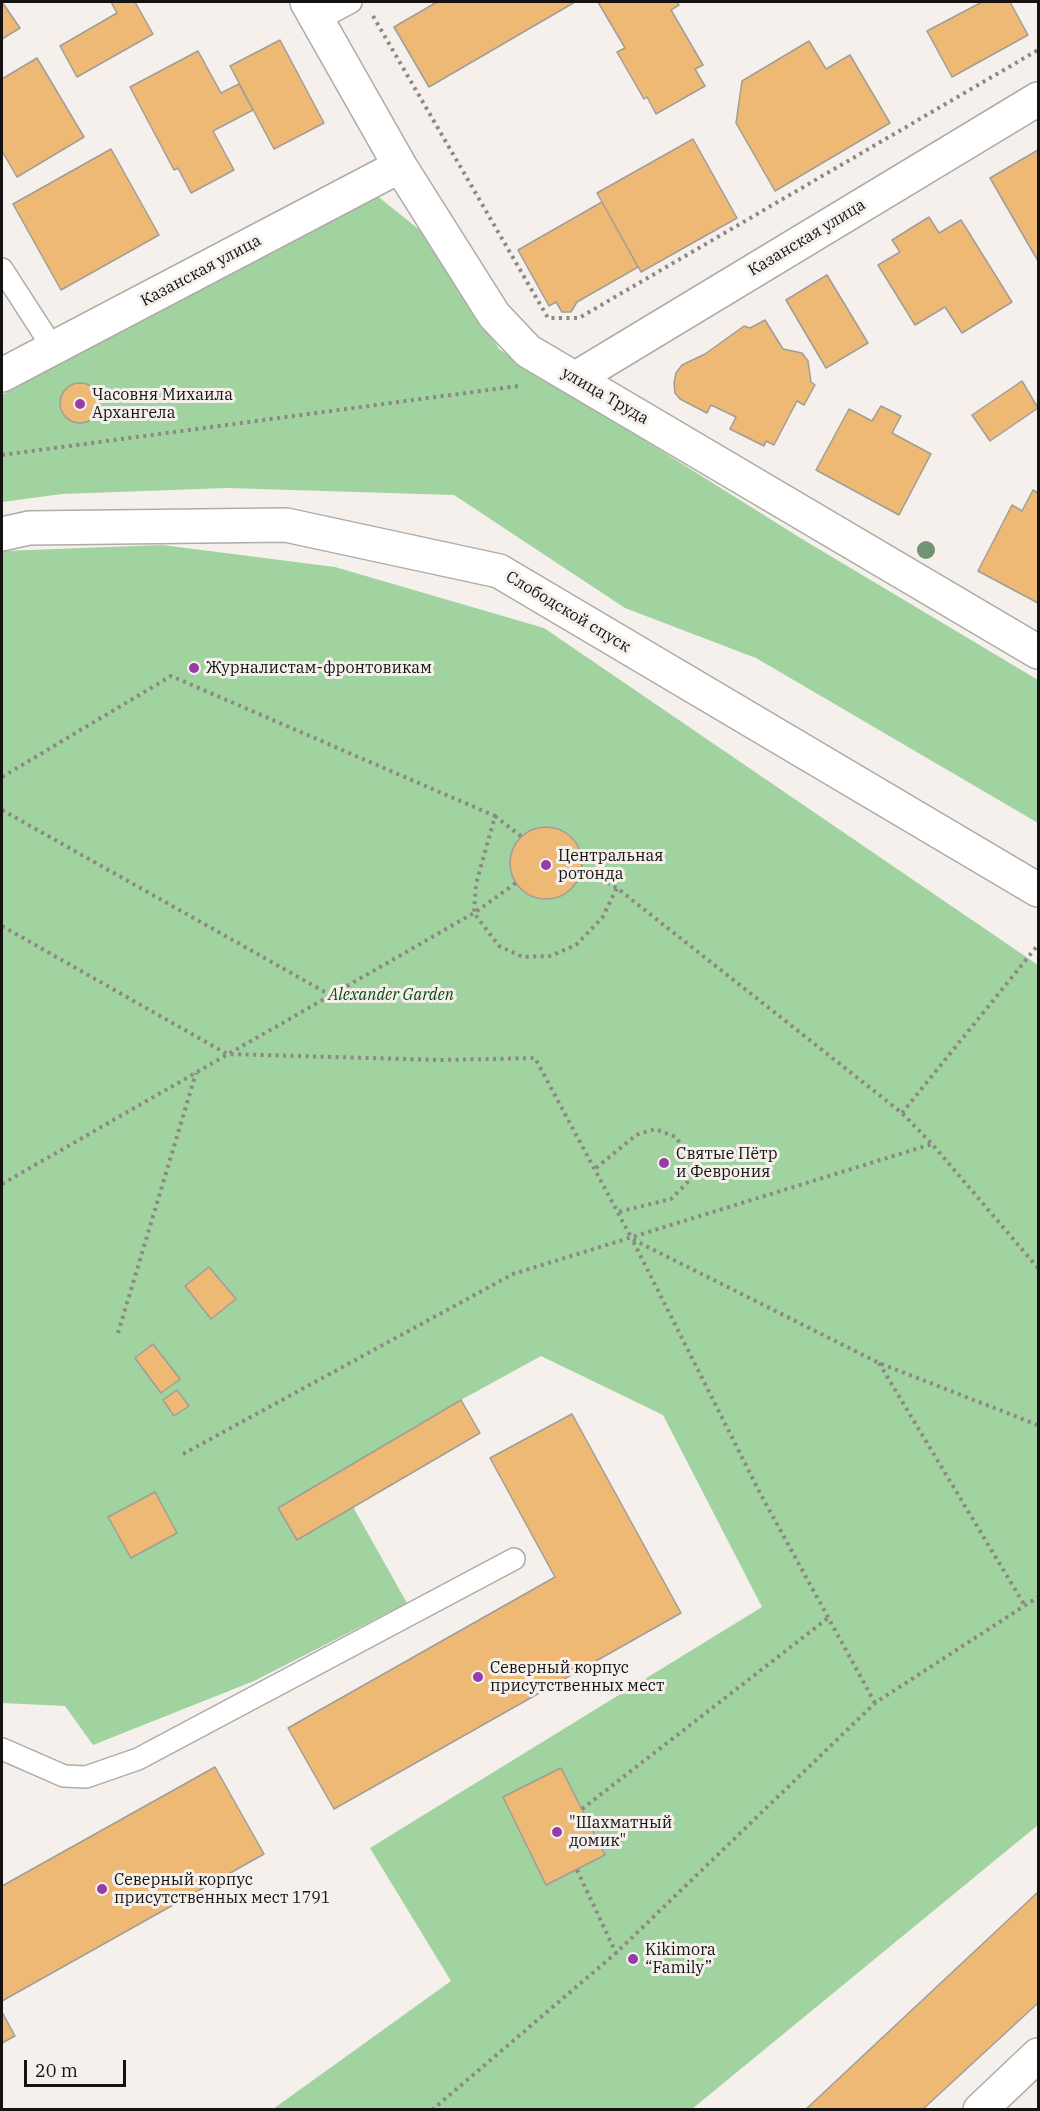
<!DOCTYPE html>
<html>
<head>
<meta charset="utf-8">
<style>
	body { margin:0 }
	#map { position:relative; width:1040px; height:2111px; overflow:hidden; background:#f5f0eb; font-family:"IBM Plex Serif",serif }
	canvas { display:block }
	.frame { position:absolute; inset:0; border:3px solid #151311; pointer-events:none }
	.scale { position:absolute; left:24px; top:2060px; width:102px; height:27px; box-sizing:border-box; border:3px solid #151311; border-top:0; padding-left:8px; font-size:18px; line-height:21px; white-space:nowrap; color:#151311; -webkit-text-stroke:4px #f5f0eb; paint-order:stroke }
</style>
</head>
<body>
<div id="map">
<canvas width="1040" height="2111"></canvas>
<div class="frame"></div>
<div class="scale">20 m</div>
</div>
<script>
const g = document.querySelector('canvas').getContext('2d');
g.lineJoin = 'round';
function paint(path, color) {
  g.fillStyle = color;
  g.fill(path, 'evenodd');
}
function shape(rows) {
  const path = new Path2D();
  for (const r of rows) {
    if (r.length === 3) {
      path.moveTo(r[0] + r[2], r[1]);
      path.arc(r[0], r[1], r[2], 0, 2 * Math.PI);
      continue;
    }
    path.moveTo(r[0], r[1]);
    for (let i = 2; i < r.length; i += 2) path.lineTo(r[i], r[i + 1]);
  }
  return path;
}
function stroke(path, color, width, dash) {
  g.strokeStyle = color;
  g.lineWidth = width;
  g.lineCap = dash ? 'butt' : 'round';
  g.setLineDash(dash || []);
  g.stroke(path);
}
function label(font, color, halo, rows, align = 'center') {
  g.font = font + ' "IBM Plex Serif",serif';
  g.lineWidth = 6;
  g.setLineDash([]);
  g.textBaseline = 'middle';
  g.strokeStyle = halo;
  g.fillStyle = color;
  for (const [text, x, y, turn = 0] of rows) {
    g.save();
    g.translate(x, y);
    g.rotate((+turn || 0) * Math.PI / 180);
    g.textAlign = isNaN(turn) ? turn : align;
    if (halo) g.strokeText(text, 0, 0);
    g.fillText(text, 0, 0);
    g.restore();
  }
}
paint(shape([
	[370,190,437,244,499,349,802,539,1038,680,1038,823,756,658,625,608,454,495,227,488,62,494,2,502,2,395],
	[162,545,335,567,544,628,1038,965,1038,1825,692,2109,273,2109,451,1981,370,1848,762,1607,663,1415,541,1356,461,1400,480,1433,353,1507,407,1603,254,1681,93,1745,65,1706,2,1703,2,551]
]), '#a0d39f');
const building = shape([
	[2,2,20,28,2,39,2,2],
	[111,2,135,2,153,34,77,77,60,46,117,13,111,2],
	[437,2,575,2,429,87,394,27,437,2],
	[598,2,677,2,679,5,671,10,703,65,695,69,705,86,656,114,647,97,644,99,617,52,625,48,598,2],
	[982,2,1010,2,1028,35,952,77,927,31,982,2],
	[280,40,324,123,274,149,230,66,280,40],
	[809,41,826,69,850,55,890,123,775,191,736,123,742,81,809,41],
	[198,51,221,93,239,84,253,110,213,131,234,170,191,193,178,168,174,170,130,87,198,51],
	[37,58,84,137,17,177,2,151,2,79,37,58],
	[693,139,737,218,641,272,597,193,693,139],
	[111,149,159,235,61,290,13,204,111,149],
	[1038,150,1038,261,990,178,1038,150],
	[602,202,638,267,577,302,571,312,562,312,556,302,549,306,518,250,602,202],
	[929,217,939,233,961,220,1012,302,962,333,945,307,915,325,878,265,900,252,892,240,929,217],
	[827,275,868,343,826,368,786,300,827,275],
	[765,320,783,349,802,353,808,361,811,382,815,385,804,405,797,401,774,445,766,441,764,446,730,429,736,417,711,405,707,413,680,399,675,393,674,383,676,373,682,365,705,354,744,326,750,328,765,320],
	[1022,381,1038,408,990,441,972,415,1022,381],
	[80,403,20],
	[881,406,901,416,892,433,931,454,899,515,816,470,849,409,872,421,881,406],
	[1033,490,1038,493,1038,603,978,571,1012,505,1022,511,1033,490],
	[546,863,36],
	[209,1267,236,1299,211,1319,185,1286,209,1267],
	[153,1344,180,1379,161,1393,135,1358,153,1344],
	[177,1390,189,1406,174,1416,163,1400,177,1390],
	[461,1400,480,1433,297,1540,278,1508,461,1400],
	[572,1414,681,1613,334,1809,288,1728,555,1577,490,1458,572,1414],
	[155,1492,177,1533,131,1558,108,1517,155,1492],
	[215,1767,264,1854,2,2001,2,1886,215,1767],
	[561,1768,605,1855,546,1885,503,1797,561,1768],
	[1038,1892,1038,2003,922,2110,805,2110,1038,1892],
	[2,2012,15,2036,2,2043,2,2012]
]);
paint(building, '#eeb875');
stroke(building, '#a19d98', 1.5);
const lane = shape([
	[318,20,351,2],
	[2,269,53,348],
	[2,1749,64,1776,86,1777,138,1759,514,1559]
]);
const street = shape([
	[307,2,400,166,494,315,528,351,1038,652],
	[2,375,400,166],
	[576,378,1038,99],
	[2,534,29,528,286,525,499,571,1038,890],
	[980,2110,1038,2055]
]);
stroke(lane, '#afaba6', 24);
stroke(street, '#afaba6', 36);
stroke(shape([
	[373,16,548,318,579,318,1038,50],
	[2,455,518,386],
	[2,777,171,676,495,816,476,884,474,913,499,946,523,957,550,956,576,945,602,918,617,888,902,1113,932,1144,1038,1268],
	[2,810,332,996],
	[495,816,522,837],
	[581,868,617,888],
	[2,926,227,1054,441,1060,535,1058,632,1239],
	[902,1113,1038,945],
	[596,1168,636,1135,655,1129,676,1137,690,1159,687,1183,671,1199,618,1212],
	[2,1184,474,913,516,883],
	[118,1333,196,1073],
	[879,1363,1025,1606],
	[183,1454,513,1274,932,1144],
	[875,1703,760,1493,632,1239,879,1363,1038,1425],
	[582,1809,828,1618],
	[577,1870,616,1953],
	[432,2110,616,1953,875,1703,1038,1597]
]), '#8c8885', 4, [3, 4.5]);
stroke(lane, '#fff', 21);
stroke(street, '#fff', 33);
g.fillStyle = '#739472';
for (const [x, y] of [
	[926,550]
]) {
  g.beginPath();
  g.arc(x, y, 9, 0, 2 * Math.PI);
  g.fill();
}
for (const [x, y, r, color] of [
	[80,404,6,"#953ca8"],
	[194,668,6,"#953ca8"],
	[546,865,6,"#953ca8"],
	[664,1163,6,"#953ca8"],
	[478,1677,6,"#953ca8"],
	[557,1832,6,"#953ca8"],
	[102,1889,6,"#953ca8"],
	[633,1959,6,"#953ca8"]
]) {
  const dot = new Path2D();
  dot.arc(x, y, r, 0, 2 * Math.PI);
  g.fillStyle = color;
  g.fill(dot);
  stroke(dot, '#f5f0eb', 2);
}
label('16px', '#151311', '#f5f0eb', [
	["Казанская улица",807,238,-31],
	["Казанская улица",201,271,-28],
	["улица Труда",605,396,30],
	["Слободской спуск",568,612,31]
]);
label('16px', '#151311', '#f5f0eb', [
	["Часовня Михаила",92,395],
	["Архангела",92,413],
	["Журналистам-фронтовикам",206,668],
	["Центральная",558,856],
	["ротонда",558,874],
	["Святые Пётр",676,1154],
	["и Феврония",676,1172],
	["Северный корпус",490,1668],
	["присутственных мест",490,1686],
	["\"Шахматный",569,1823],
	["домик\"",569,1841],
	["Северный корпус",114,1880],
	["присутственных мест 1791",114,1898],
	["Kikimora",645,1950],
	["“Family”",645,1968]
], 'left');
label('italic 16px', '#08490f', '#f5f0eb', [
	["Alexander Garden",391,995]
]);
</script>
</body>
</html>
